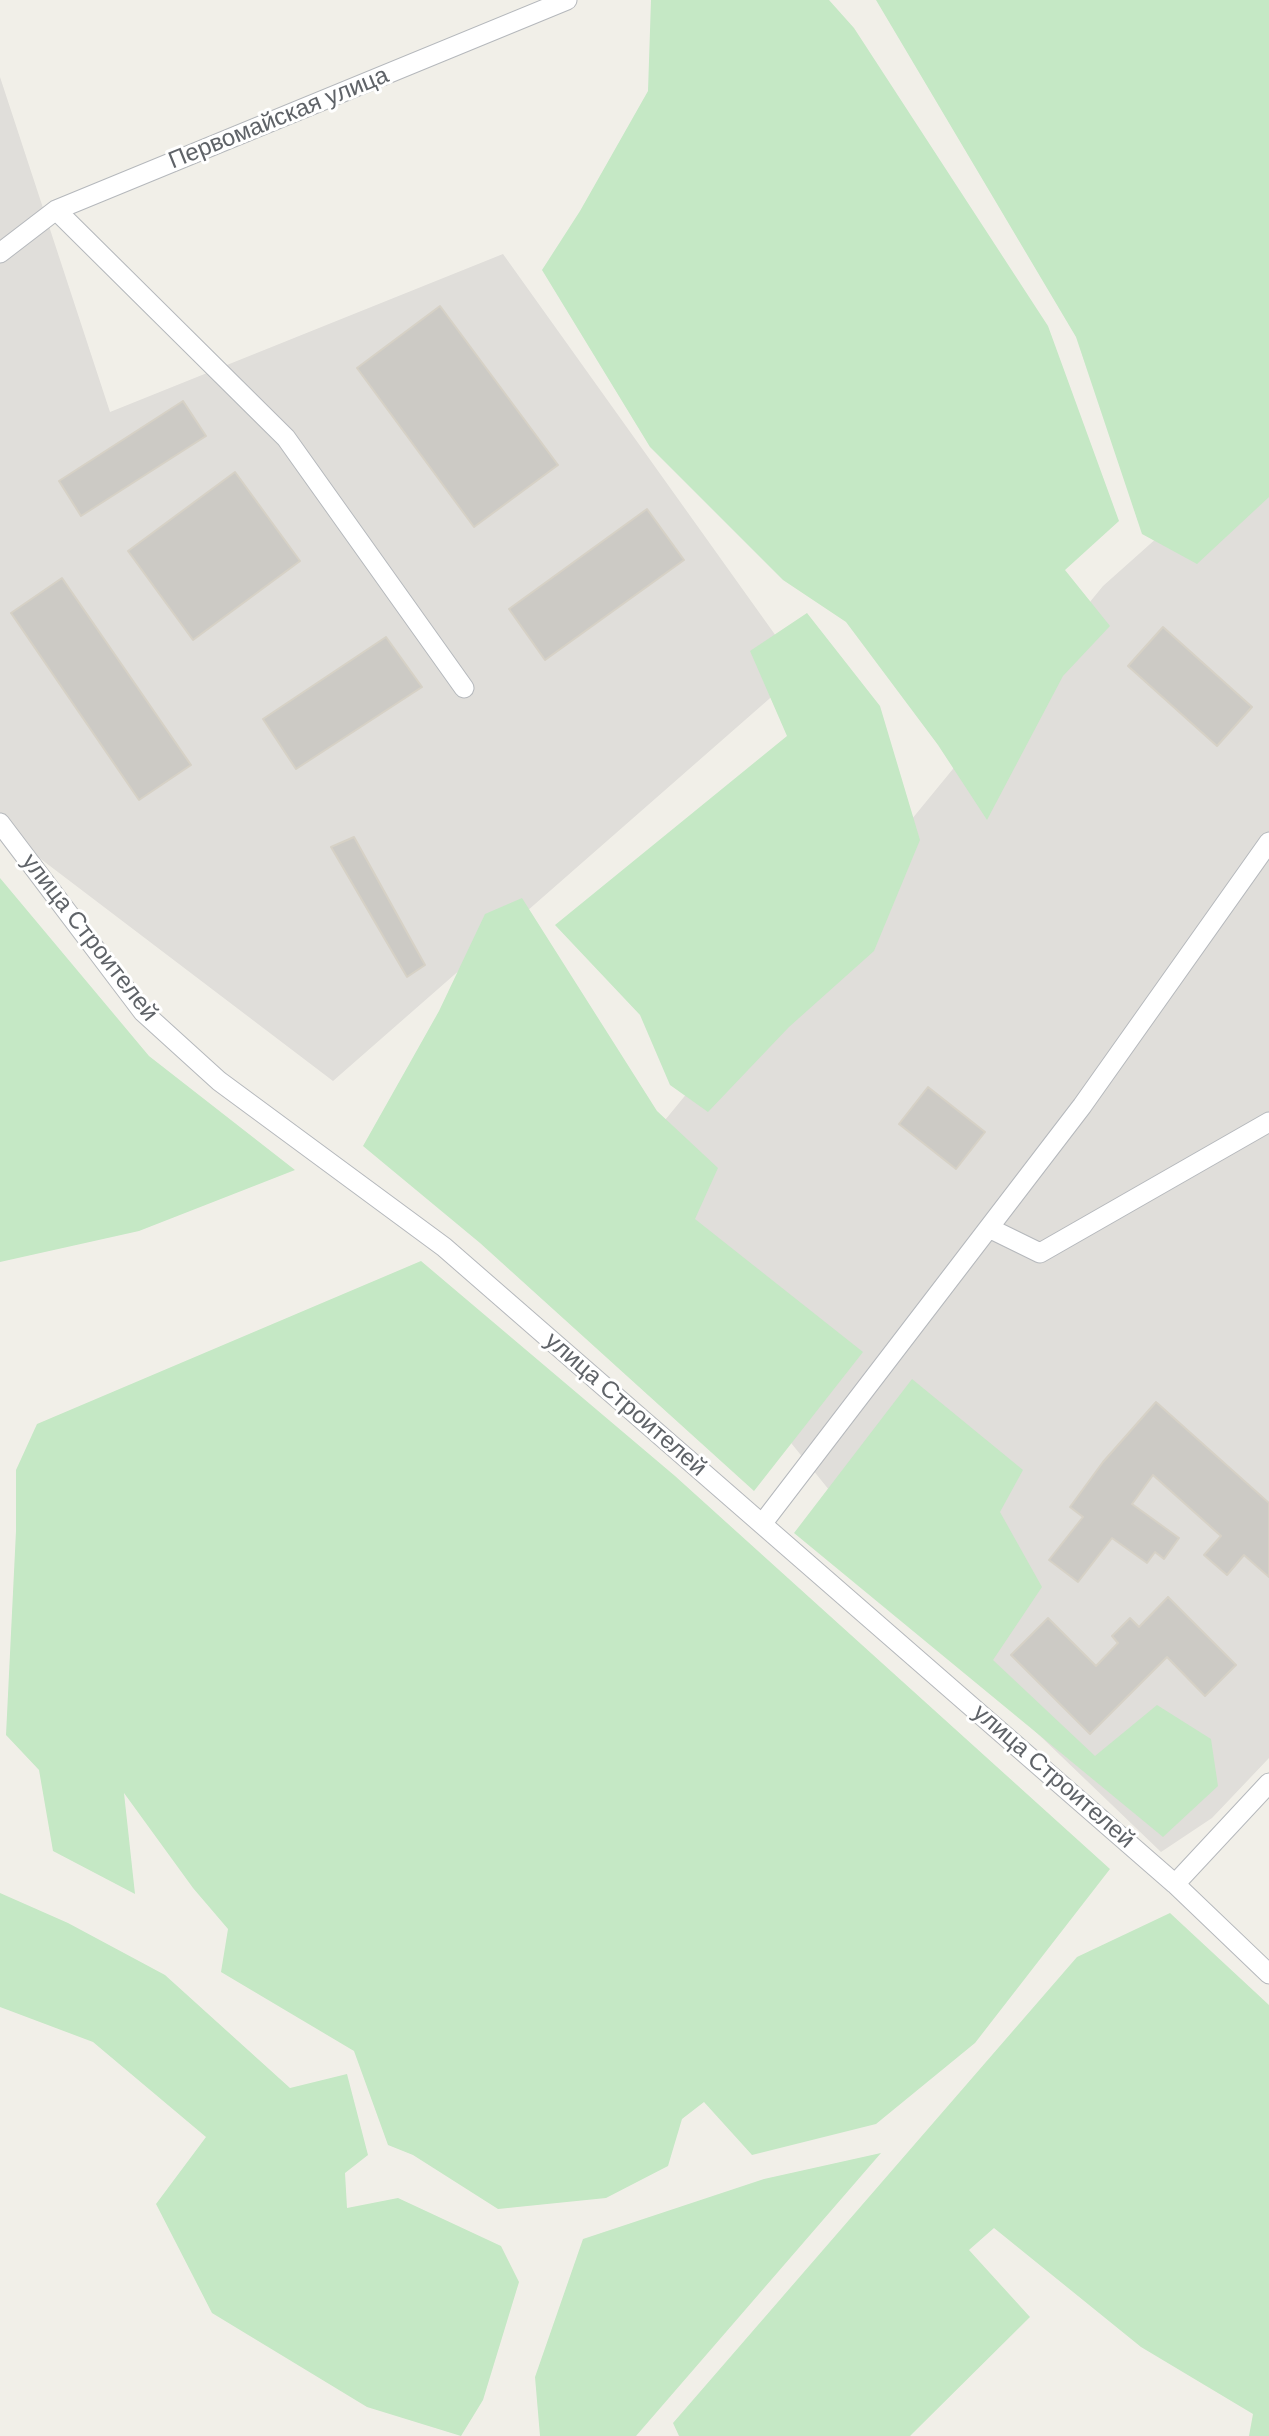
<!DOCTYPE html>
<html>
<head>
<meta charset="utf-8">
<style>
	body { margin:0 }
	canvas { display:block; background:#f1efe8 }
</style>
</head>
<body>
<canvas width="1269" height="2436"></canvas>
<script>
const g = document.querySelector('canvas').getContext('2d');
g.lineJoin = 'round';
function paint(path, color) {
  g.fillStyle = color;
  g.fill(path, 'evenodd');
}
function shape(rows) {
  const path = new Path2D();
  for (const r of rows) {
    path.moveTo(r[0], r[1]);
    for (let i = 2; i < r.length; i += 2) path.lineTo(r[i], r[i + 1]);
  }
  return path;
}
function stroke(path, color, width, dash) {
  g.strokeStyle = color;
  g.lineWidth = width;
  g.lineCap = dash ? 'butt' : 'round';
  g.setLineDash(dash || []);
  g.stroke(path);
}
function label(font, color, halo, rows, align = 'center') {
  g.font = font + ' "DM Sans",sans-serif';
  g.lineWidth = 6;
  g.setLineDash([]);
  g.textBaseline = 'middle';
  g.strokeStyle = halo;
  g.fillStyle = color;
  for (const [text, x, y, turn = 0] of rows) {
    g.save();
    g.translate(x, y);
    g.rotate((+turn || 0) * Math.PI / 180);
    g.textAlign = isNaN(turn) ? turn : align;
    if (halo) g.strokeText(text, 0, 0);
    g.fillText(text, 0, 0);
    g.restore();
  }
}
paint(shape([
	[0,77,110,412,503,254,801,671,333,1081,0,828],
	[1269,438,1269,1758,1212,1818,1161,1852,986,1684,597,1203,1103,586]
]), '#e0deda');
paint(shape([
	[651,0,829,0,854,28,1048,326,1119,521,1065,570,1110,626,1063,676,987,820,938,745,846,622,783,580,650,447,542,270,580,211,648,91],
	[876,0,1269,0,1269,497,1197,564,1142,534,1076,337],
	[807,613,880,706,920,840,874,951,789,1027,708,1112,670,1085,640,1015,555,925,787,736,750,651],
	[0,878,149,1056,295,1170,139,1231,0,1262],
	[522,898,657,1111,718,1168,695,1219,863,1352,754,1491,480,1243,363,1146,439,1011,485,914],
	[421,1261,675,1476,1110,1869,975,2043,876,2124,752,2155,704,2102,682,2119,668,2166,606,2198,498,2209,413,2155,388,2145,354,2051,221,1972,228,1929,193,1888,124,1793,135,1894,53,1851,39,1770,6,1735,16,1531,16,1470,37,1424],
	[912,1379,1023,1470,1000,1512,1042,1587,993,1660,1095,1756,1157,1705,1211,1739,1218,1786,1163,1837,794,1533],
	[0,1893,68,1923,165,1975,290,2088,347,2074,368,2155,345,2173,347,2208,398,2198,501,2246,519,2282,483,2400,461,2436,367,2407,212,2313,156,2204,206,2137,93,2042,0,2007],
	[1170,1913,1269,2005,1269,2436,1249,2436,1253,2414,1141,2347,994,2228,969,2250,1030,2317,910,2436,679,2436,673,2423,1077,1957],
	[881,2153,636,2436,540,2436,535,2377,583,2239,764,2179]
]), '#c5e8c5');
const building = shape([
	[440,306,558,465,474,527,357,368,440,306],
	[183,401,206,436,81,516,59,481,183,401],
	[235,472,300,561,193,640,128,551,235,472],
	[647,509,684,560,545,660,509,609,647,509],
	[62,578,191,765,139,800,11,613,62,578],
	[1163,627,1252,707,1217,746,1128,666,1163,627],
	[386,637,422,687,296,769,263,719,386,637],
	[354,837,425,965,407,977,331,847,354,837],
	[928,1087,985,1132,956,1169,899,1124,928,1087],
	[1156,1402,1269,1503,1269,1577,1244,1555,1227,1575,1204,1555,1221,1536,1153,1475,1132,1504,1179,1538,1164,1559,1155,1552,1147,1563,1112,1538,1078,1582,1049,1560,1083,1517,1070,1507,1103,1462,1156,1402],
	[1168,1597,1236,1665,1205,1696,1167,1657,1090,1734,1011,1655,1048,1618,1096,1666,1118,1643,1112,1636,1130,1618,1139,1627,1168,1597]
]);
paint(building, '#cccac5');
stroke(building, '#d6d1c6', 2);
const minor = shape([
	[56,210,286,438,464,688],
	[0,253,56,210,567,0],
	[0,823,143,1012,219,1081,444,1247,1175,1884,1269,1974],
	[989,1228,1040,1253,1269,1122],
	[762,1524,1082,1106,1269,842],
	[1175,1884,1269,1783]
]);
stroke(minor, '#b5b8bc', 21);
stroke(minor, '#fff', 19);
label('24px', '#5f6368', '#fff', [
	["Первомайская улица",279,119,-22],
	["улица Строителей",89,938,52],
	["улица Строителей",625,1405,41],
	["улица Строителей",1053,1777,41]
]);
</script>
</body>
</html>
